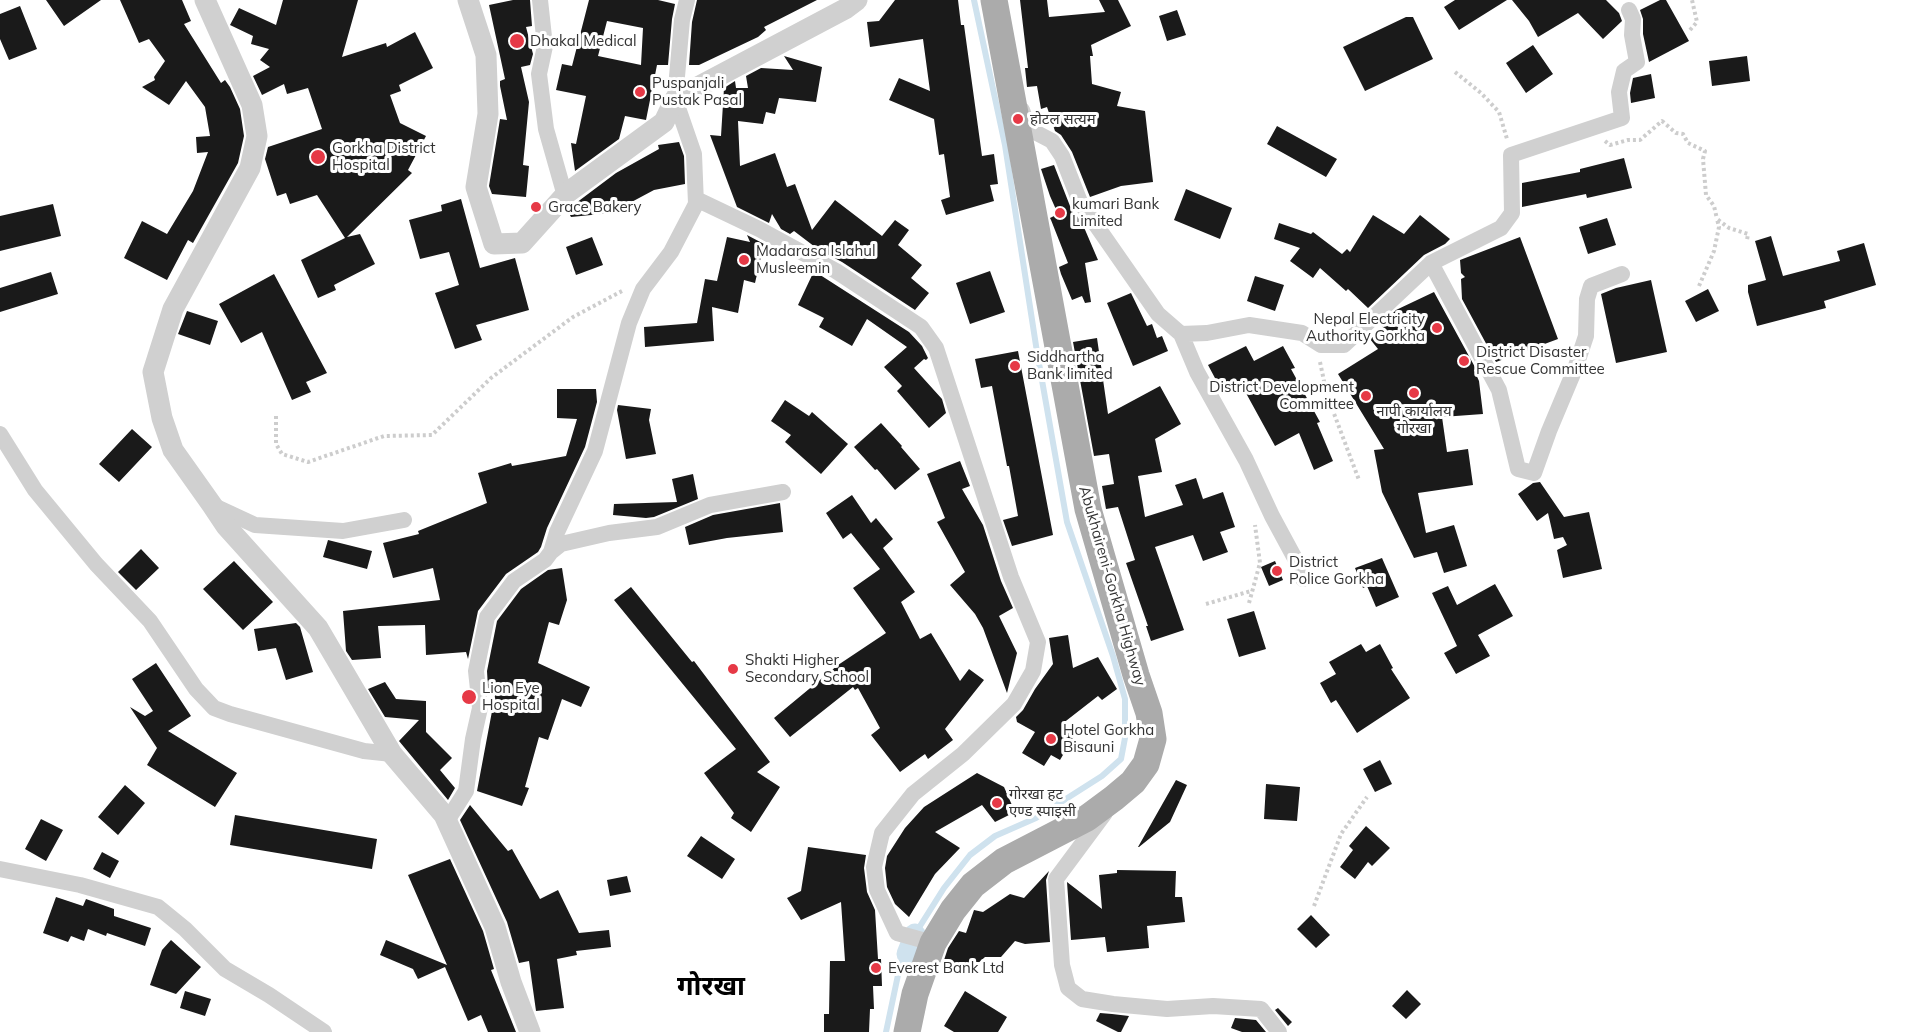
<!DOCTYPE html>
<html>
<head>
<meta charset="utf-8">
<style>
	body { margin:0 }
	canvas { display:block; background:#fff }
</style>
</head>
<body>
<canvas width="1923" height="1032"></canvas>
<script>
const g = document.querySelector('canvas').getContext('2d');
g.lineJoin = 'round';
function shape(rows) {
  const path = new Path2D();
  for (const r of rows) {
    path.moveTo(r[0], r[1]);
    for (let i = 2; i < r.length; i += 2) path.lineTo(r[i], r[i + 1]);
  }
  return path;
}
function stroke(path, color, width, dash) {
  g.strokeStyle = color;
  g.lineWidth = width;
  g.lineCap = dash ? 'butt' : 'round';
  g.setLineDash(dash || []);
  g.stroke(path);
}
function paint(path, color) {
  g.fillStyle = color;
  g.fill(path, 'evenodd');
}
function label(font, color, halo, rows, align = 'center') {
  g.font = font + ' Mulish,"Noto Sans Devanagari",sans-serif';
  g.lineWidth = 6;
  g.setLineDash([]);
  g.textBaseline = 'middle';
  g.strokeStyle = halo;
  g.fillStyle = color;
  for (const [text, x, y, turn = 0] of rows) {
    g.save();
    g.translate(x, y);
    g.rotate((+turn || 0) * Math.PI / 180);
    g.textAlign = isNaN(turn) ? turn : align;
    if (halo) g.strokeText(text, 0, 0);
    g.fillText(text, 0, 0);
    g.restore();
  }
}
stroke(shape([
	[915,934,944,888,970,855,995,836,1036,818,1102,776,1121,759,1125,738,1125,699,1113,656,1067,522,1037,352,1005,145,974,0],
	[886,1032,898,975,907,954]
]), '#cfe2ee', 6);
stroke(shape([
	[907,954,915,934]
]), '#cfe2ee', 21);
paint(shape([
	[46,0,101,0,64,26],
	[120,0,182,0,191,21,184,24,221,83,225,80,230,87,240,109,244,136,238,163,193,243,188,240,167,280,124,258,142,221,167,234,193,191,208,152,197,153,196,137,210,136,205,107,186,81,169,105,142,87,155,80,154,77,165,61,149,39,139,43],
	[283,0,358,0,342,57,386,43,387,47,415,32,433,68,399,85,401,91,390,95,400,123,426,136,408,170,412,173,347,237,360,234,375,264,334,285,336,290,318,298,301,260,345,238,317,195,290,204,286,193,277,196,265,159,268,147,322,129,308,88,287,94,284,84,262,95,253,76,270,67,260,60,269,49,251,44,253,36,230,25,239,8,276,25],
	[513,0,530,0,532,26,526,27,533,54,530,65,521,67,529,102,523,165,529,166,526,197,492,194,489,186,500,119,507,120,500,86,500,81,505,79,489,5],
	[589,0,658,0,675,4,672,19,668,65,657,65,646,120,625,116,619,139,575,171,571,143,576,144,586,96,556,90,562,64,572,66],
	[607,21,643,28,641,65,598,56],
	[697,0,817,0,764,27,766,30,758,37,699,65,689,65,692,22],
	[895,0,958,0,961,25,964,25,982,156,994,154,998,184,990,185,994,201,946,215,941,200,950,197,944,154,939,155,934,119,889,100,899,78,930,91,923,39,870,47,867,22,879,21],
	[1020,0,1047,0,1049,17,1105,12,1099,0,1118,0,1131,26,1091,45,1093,56,1090,56,1092,84,1121,92,1117,106,1145,111,1153,182,1121,186,1090,197,1072,152,1061,135,1055,131,1047,107,1041,109,1037,86,1027,87,1025,68,1028,68],
	[1455,0,1507,0,1459,30,1444,7],
	[1512,0,1606,0,1619,13,1622,21,1603,39,1578,13,1538,37,1529,21],
	[1660,0,1666,0,1689,41,1649,62,1643,34,1643,19,1640,10],
	[20,6,37,49,9,60,0,39,0,14],
	[1177,10,1186,35,1167,41,1159,16],
	[1406,17,1413,17,1433,59,1365,91,1343,47],
	[1533,45,1553,74,1526,93,1506,63],
	[784,56,822,67,816,102,779,98,775,114,766,112,763,124,738,121,740,166,775,153,787,187,795,184,812,230,835,200,882,236,895,220,909,230,898,245,922,265,911,278,929,293,915,310,842,262,819,250,794,231,790,234,781,229,772,214,769,223,737,207,710,135,721,136,724,88,735,81,736,88,748,88,746,76,761,68,793,70],
	[1747,56,1750,81,1712,86,1709,61],
	[1651,74,1655,98,1631,103,1630,93,1633,78],
	[1277,126,1337,159,1326,177,1267,144],
	[679,142,684,156,685,184,654,190,611,213,571,217,568,211,576,203,616,173,659,149,658,145],
	[1624,158,1632,188,1587,198,1586,194,1522,207,1522,183,1580,172,1580,169],
	[1054,165,1070,206,1083,225,1098,260,1085,263,1091,302,1085,303,1082,296,1072,300,1061,274,1059,267,1068,263,1051,220,1050,218,1058,214,1050,196,1041,169],
	[1186,189,1232,208,1220,239,1174,220],
	[461,199,480,268,515,258,529,310,476,325,482,340,455,349,435,293,459,285,449,252,420,259,409,220,442,211,441,205],
	[53,204,61,236,0,251,0,216],
	[1373,215,1404,234,1420,215,1450,239,1445,244,1424,255,1368,308,1348,289,1346,291,1320,268,1313,278,1290,261,1300,248,1274,239,1279,223,1311,234,1313,232,1342,254,1347,249,1350,252],
	[1607,218,1616,245,1588,254,1579,227],
	[747,235,764,244,755,283,744,280,738,313,712,307,714,341,645,347,644,327,697,323,705,279,717,281,727,237,750,242],
	[1771,236,1783,276,1840,261,1837,251,1864,243,1876,285,1824,301,1826,308,1757,326,1748,292,1748,285,1766,280,1755,241],
	[592,237,603,265,576,275,566,247],
	[1520,237,1558,339,1496,362,1462,299,1461,279,1465,277,1461,273,1460,260],
	[814,271,909,332,922,346,928,358,926,360,924,359,914,368,942,399,946,413,929,428,897,391,902,386,884,367,907,347,867,319,852,346,819,327,824,318,798,305],
	[990,271,1005,312,970,324,956,283],
	[51,272,58,294,0,312,0,288],
	[274,274,327,373,306,382,311,392,292,400,262,332,241,343,219,304],
	[1255,276,1284,285,1275,311,1247,301],
	[1651,280,1667,352,1616,363,1601,294,1616,288],
	[1708,289,1719,311,1696,322,1685,301],
	[1434,292,1476,369,1474,370,1479,381,1483,414,1442,417,1447,452,1468,449,1473,485,1418,493,1426,533,1454,525,1467,566,1444,573,1437,552,1414,558,1382,492,1374,450,1384,449,1338,374,1378,349,1370,339,1384,329,1381,325,1396,310],
	[1131,293,1147,326,1152,324,1157,338,1162,336,1168,351,1133,366,1107,303],
	[187,311,218,321,210,345,178,334],
	[1097,338,1108,414,1160,386,1181,424,1155,439,1162,472,1138,476,1145,517,1183,505,1175,485,1196,478,1203,499,1223,492,1235,527,1220,532,1228,552,1203,561,1193,535,1155,547,1184,630,1151,641,1146,626,1148,626,1126,563,1135,560,1118,507,1106,509,1102,486,1114,484,1109,454,1094,456,1073,342],
	[1246,346,1254,361,1283,346,1295,368,1291,369,1320,422,1317,423,1333,461,1314,470,1299,433,1275,446,1241,384,1223,393,1208,365],
	[1018,351,1053,535,1012,546,1003,520,1018,516,1009,466,1007,466,992,386,981,388,975,359],
	[557,389,596,389,597,402,585,447,547,528,541,547,538,552,506,574,478,611,468,659,466,652,426,655,425,625,378,626,381,658,352,660,346,651,343,611,440,600,433,568,393,578,383,543,419,534,418,531,487,503,478,473,511,463,512,466,566,456,577,419,557,418],
	[785,400,809,416,812,412,848,444,821,474,785,442,791,435,771,421],
	[618,405,651,409,649,420,656,454,626,459,617,410],
	[881,423,902,446,901,447,920,469,895,490,877,469,875,470,854,447],
	[132,429,152,447,119,482,99,464],
	[960,461,970,486,962,489,983,525,1001,581,1013,608,999,616,1017,653,1007,693,983,628,975,614,950,585,965,572,937,522,945,518,927,474],
	[693,474,698,499,654,517,646,518,613,515,614,504,677,502,672,479],
	[1540,482,1564,517,1589,512,1602,569,1563,578,1557,550,1567,545,1563,537,1554,539,1548,513,1537,521,1518,494,1533,483],
	[852,495,871,523,876,518,893,539,883,548,915,592,901,602,920,639,931,633,960,681,969,669,984,680,945,729,953,740,928,759,925,754,900,772,871,735,880,728,858,688,855,690,853,687,790,737,774,718,838,665,886,633,853,588,880,569,851,533,843,539,826,513],
	[780,503,783,532,727,538,689,545,685,527,713,515],
	[328,540,372,551,367,569,323,557],
	[141,549,159,568,136,590,118,572],
	[1382,558,1399,597,1376,607,1367,586,1363,588,1355,568],
	[234,561,273,602,243,630,203,589],
	[1275,561,1283,580,1269,586,1261,567],
	[562,568,567,600,559,625,549,622,538,663,590,687,581,707,562,699,548,740,539,737,525,787,529,788,522,806,477,791,496,690,488,688,487,671,497,621,521,589,548,570],
	[1495,584,1513,616,1478,635,1490,656,1456,674,1444,653,1457,646,1432,593,1448,586,1457,605],
	[631,587,692,662,694,661,770,762,757,772,780,787,751,832,731,818,734,813,704,773,736,749,614,600],
	[1254,611,1266,649,1239,657,1227,619],
	[296,623,300,627,313,672,286,680,276,648,258,651,254,629],
	[1068,635,1073,668,1098,657,1117,689,1102,700,1098,696,1062,724,1076,733,1060,760,1051,755,1044,766,1022,753,1035,732,1017,722,1016,717,1023,710,1035,689,1053,664,1049,638],
	[1361,644,1366,652,1380,644,1393,668,1391,669,1410,698,1357,733,1336,700,1331,703,1320,683,1336,674,1329,662],
	[156,663,191,716,168,731,237,773,215,807,147,765,157,748,130,707,145,716,153,711,132,679],
	[385,682,396,699,426,701,426,732,452,758,440,770,455,788,448,800,399,741,419,720,385,717,368,689],
	[1380,760,1392,784,1375,792,1363,769],
	[977,773,1004,787,1015,812,995,822,982,805,935,832,960,848,935,874,909,917,895,904,887,887,885,868,887,856,905,828,924,807],
	[1176,780,1187,785,1170,822,1139,847,1138,847],
	[1266,784,1300,787,1297,821,1264,819],
	[125,785,145,803,118,835,98,817],
	[470,805,508,851,512,849,540,899,558,890,579,933,609,930,611,947,576,951,577,955,557,959,564,1008,536,1011,529,961,519,963,507,922,460,820],
	[235,815,377,839,372,869,230,845],
	[41,819,63,830,46,861,25,849],
	[1366,826,1390,848,1372,866,1368,862,1355,879,1340,867,1353,850,1349,846],
	[701,836,735,859,722,879,687,856],
	[808,847,866,855,864,868,867,892,875,910,878,959,881,959,882,986,873,986,874,1009,870,1009,869,1032,824,1032,824,1014,829,1014,830,961,845,961,841,902,801,920,787,898,801,891],
	[102,852,119,861,110,878,93,869],
	[450,859,483,931,494,969,491,970,516,1032,488,1032,481,1015,468,1021,445,967,418,979,413,969,380,955,386,940,447,965,408,875],
	[1117,870,1176,871,1175,897,1182,897,1185,922,1147,926,1149,948,1107,952,1105,937,1071,940,1067,882,1102,909,1099,875,1117,873],
	[1049,871,1046,880,1050,942,1025,944,1015,941,1001,957,985,957,967,973,942,966,948,948,959,931,966,933,974,910,983,912,1010,894,1024,898],
	[627,876,631,892,610,896,607,880],
	[56,897,83,906,86,899,114,909,114,916,151,928,145,946,107,933,106,936,88,929,84,941,71,936,68,942,43,933],
	[1311,915,1330,935,1316,948,1297,929],
	[171,940,201,967,176,994,150,985,162,950],
	[1407,990,1421,1004,1406,1019,1392,1006],
	[185,991,211,999,205,1016,180,1008],
	[965,991,1007,1017,998,1032,954,1032,944,1026],
	[1278,1008,1292,1022,1288,1026,1275,1010],
	[1100,1013,1112,1014,1129,1016,1121,1032,1118,1032,1096,1021],
	[1235,1018,1256,1020,1266,1032,1242,1032,1231,1028]
]), '#1a1a1a');
stroke(shape([
	[1690,30,1697,22,1692,0],
	[1455,72,1481,93,1499,112,1507,139],
	[1605,141,1610,145,1628,140,1640,140,1662,121,1676,133,1683,134,1688,143,1705,151,1703,159,1706,195,1714,206,1717,219],
	[1699,286,1714,251,1719,227,1717,219,1729,228,1748,234,1747,240],
	[1320,362,1327,395,1359,480],
	[276,416,276,444,282,454,308,462,384,436,432,435,491,378,573,317,622,291],
	[1249,603,1260,563,1255,525],
	[1206,604,1251,591],
	[1314,906,1341,834,1367,797]
]), '#cdcdcd', 4, [3, 3]);
stroke(shape([
	[540,0,545,46,539,74,546,129,565,196],
	[1022,110,1029,129,1052,141,1062,156,1080,202,1158,314,1181,334,1207,333,1249,325,1302,333,1321,345,1344,345,1431,263,1501,228,1512,213,1511,155,1622,118,1619,92,1624,71,1637,62,1632,35,1633,19,1629,10],
	[696,199,759,229,836,271,921,327,936,348,1011,577,1038,642,1033,671,1014,704,963,754,913,794,882,833,874,867,877,890,897,933,933,943],
	[1431,263,1499,390,1518,469,1534,473,1549,431,1575,369,1586,336,1587,299,1591,286,1622,274],
	[1181,334,1197,372,1246,460,1272,516,1299,566,1303,579],
	[0,434,35,490,96,564,150,621,196,689,214,708,230,714,364,751,392,754],
	[212,505,255,525,343,531,404,520],
	[551,552,561,544,609,533,657,527,710,505,783,492],
	[1105,813,1056,879,1062,965,1068,988,1082,999,1113,1004,1167,1009,1213,1006,1261,1009,1279,1032],
	[447,821,466,791,473,739,480,708,476,671,487,617,514,581,545,560,551,552,557,532,595,451,629,323,643,289,671,252,696,204,694,154,675,99,682,20,687,0],
	[0,869,80,885,158,907,185,929,225,969,269,995,324,1032]
]), '#d0d0d0', 16);
stroke(shape([
	[205,0,252,105,257,136,250,168,173,309,153,372,162,418,173,450,212,505,226,526,318,628,392,754,444,815,495,927,511,982,530,1032],
	[468,0,486,55,488,114,476,187,494,244,522,243,567,193,664,122,675,99,845,9,857,0]
]), '#d0d0d0', 21);
stroke(shape([
	[907,1032,915,994,933,943,953,910,973,885,1004,861,1087,818,1114,798,1133,782,1146,764,1153,739,1149,713,1136,675,1088,509,994,0]
]), '#ababab', 27);
for (const [x, y, r, color] of [
	[517,41,8,"#e63946"],
	[640,92,6,"#e63946"],
	[1018,119,6,"#e63946"],
	[318,157,8,"#e63946"],
	[536,207,6,"#e63946"],
	[1060,213,6,"#e63946"],
	[744,260,6,"#e63946"],
	[1437,328,6,"#e63946"],
	[1464,361,6,"#e63946"],
	[1015,366,6,"#e63946"],
	[1414,393,6,"#e63946"],
	[1366,396,6,"#e63946"],
	[1277,571,6,"#e63946"],
	[733,669,6,"#e63946"],
	[469,697,8,"#e63946"],
	[1051,739,6,"#e63946"],
	[997,803,6,"#e63946"],
	[876,968,6,"#e63946"]
]) {
  const dot = new Path2D();
  dot.arc(x, y, r, 0, 2 * Math.PI);
  g.fillStyle = color;
  g.fill(dot);
  stroke(dot, '#fff', 2);
}
label('15px', '#333', '#fff', [
	["Dhakal Medical",530,41],
	["Puspanjali",652,83],
	["Pustak Pasal",652,100],
	["होटल सत्यम",1030,119],
	["Gorkha District",332,148],
	["Hospital",332,165],
	["kumari Bank",1072,204],
	["Limited",1072,221],
	["Grace Bakery",548,207],
	["Madarasa Islahul",756,251],
	["Musleemin",756,268],
	["Nepal Electricity",1425,319,"right"],
	["Authority Gorkha",1425,336,"right"],
	["District Disaster",1476,352],
	["Rescue Committee",1476,369],
	["Siddhartha",1027,357],
	["Bank limited",1027,374],
	["District Development",1354,387,"right"],
	["Committee",1354,404,"right"],
	["नापी कार्यालय",1414,411,"center"],
	["गोरखा",1414,428,"center"],
	["District",1289,562],
	["Police Gorkha",1289,579],
	["Shakti Higher",745,660],
	["Secondary School",745,677],
	["Lion Eye",482,688],
	["Hospital",482,705],
	["Hotel Gorkha",1063,730],
	["Bisauni",1063,747],
	["गोरखा हट",1009,794],
	["एण्ड स्पाइसी",1009,811],
	["Everest Bank Ltd",888,968]
], 'left');
label('15px', '#333', '#fff', [
	["Abukhaireni-Gorkha Highway",1112,586,74]
]);
label('bold 27px', '#000', '#fff', [
	["गोरखा",711,987]
]);
</script>
</body>
</html>
